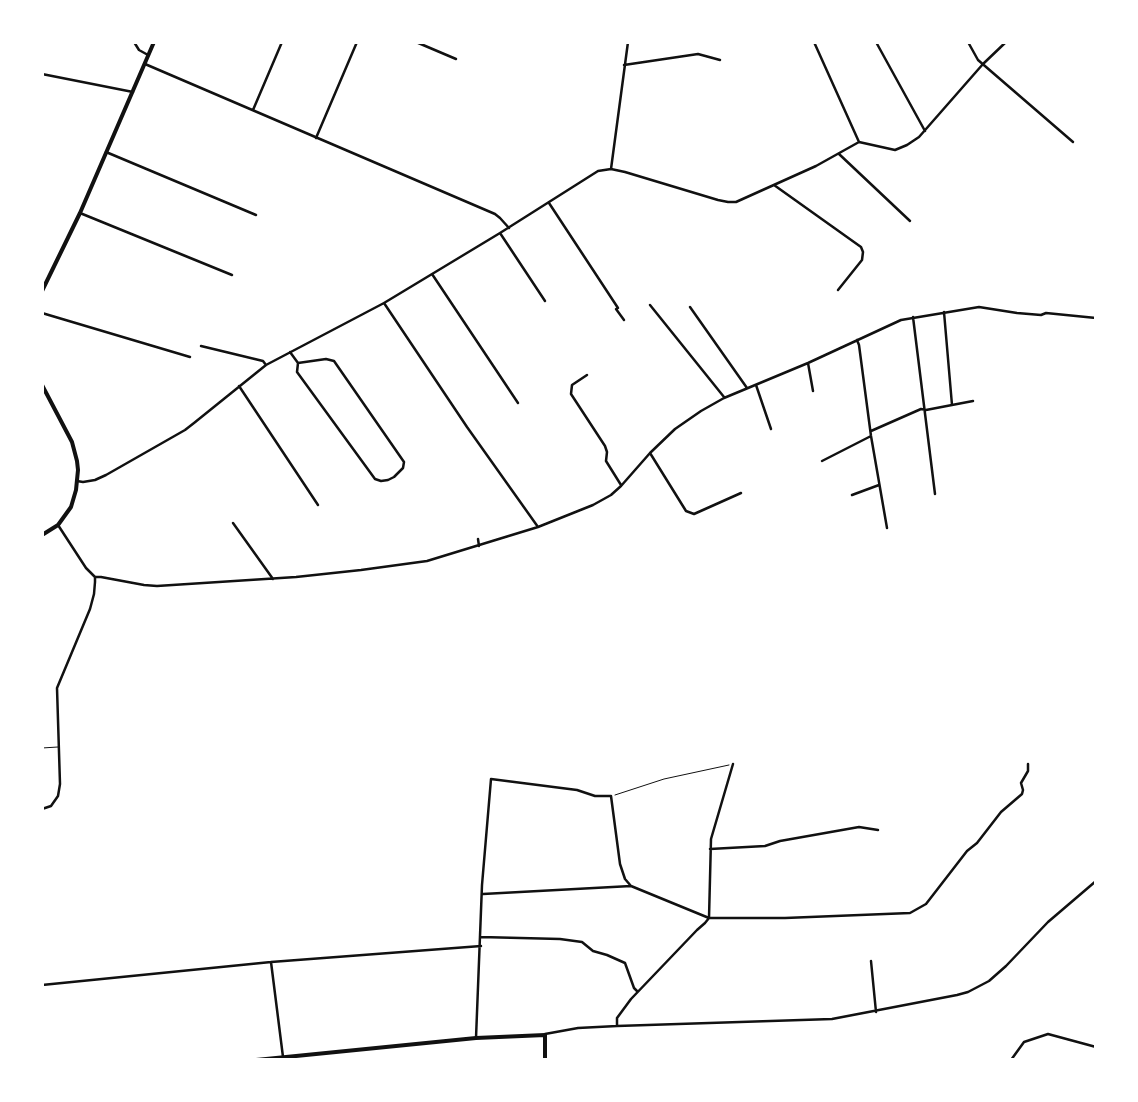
<!DOCTYPE html>
<html>
<head>
<meta charset="utf-8">
<style>
	body { margin:0 }
	#map { position:relative; width:1138px; height:1102px; overflow:hidden; background:#fff; font-family:Inter,sans-serif }
	canvas { display:block }
	.frame { position:absolute; inset:0; border:44px solid #fff; pointer-events:none }
</style>
</head>
<body>
<div id="map">
<canvas width="1138" height="1102"></canvas>
<div class="frame"></div>
</div>
<script>
const g = document.querySelector('canvas').getContext('2d');
g.lineJoin = 'round';
function shape(rows) {
  const path = new Path2D();
  for (const r of rows) {
    path.moveTo(r[0], r[1]);
    for (let i = 2; i < r.length; i += 2) path.lineTo(r[i], r[i + 1]);
  }
  return path;
}
function stroke(path, color, width, dash) {
  g.strokeStyle = color;
  g.lineWidth = width;
  g.lineCap = dash ? 'butt' : 'round';
  g.setLineDash(dash || []);
  g.stroke(path);
}
stroke(shape([
	[615,795,664,779,729,765]
]), '#111', 1);
stroke(shape([
	[42,748,58,747]
]), '#111', 1);
stroke(shape([
	[134,42,139,50,148,55],
	[416,42,456,59],
	[814,42,859,142],
	[876,42,925,131],
	[968,42,978,60,1073,142],
	[145,64,495,214,500,218,509,228],
	[624,65,698,54,720,60],
	[42,74,133,92],
	[253,110,282,42],
	[316,138,357,42],
	[106,152,256,215],
	[839,154,910,221],
	[611,169,628,42],
	[774,185,861,247,863,252,862,260,838,290],
	[549,203,618,308,616,309,624,320],
	[80,213,232,275],
	[500,233,545,301],
	[432,274,518,403],
	[384,303,467,427,538,527],
	[650,305,724,397],
	[690,307,747,388],
	[42,313,190,357],
	[913,317,935,494],
	[857,340,859,345,871,436,887,528],
	[201,346,263,361,266,365],
	[290,352,298,363],
	[326,359,334,361,404,462,403,468,394,477,388,480,381,481,375,479,297,372,298,363,326,359],
	[808,363,813,391],
	[587,375,572,385,571,394,605,446,607,452,606,461,621,485],
	[756,385,771,429],
	[239,386,318,505],
	[952,405,973,401],
	[871,431,921,409,926,410,952,405,944,312],
	[650,453,686,511,694,514,741,493],
	[822,461,871,436],
	[77,481,83,482,95,480,106,475,185,430,194,423,266,365,384,303,500,233,598,171,611,169,625,172,718,200,728,202,736,202,816,166,859,142,895,150,907,145,919,137,983,64,1006,42],
	[852,495,879,485],
	[233,523,273,579],
	[478,539,479,546],
	[95,577,101,577,144,585,157,586,296,577,361,570,427,561,538,527,593,505,611,495,621,486,650,453,675,429,701,411,724,398,808,363,901,320,979,307,1017,313,1041,315,1046,313,1096,318],
	[42,809,51,806,58,796,60,784,57,688,90,609,94,594,95,582,95,577,86,568,58,525],
	[710,849,765,846,780,841,859,827,878,830],
	[483,894,631,886,709,918,785,918,910,913,926,904,967,851,977,843,1001,812,1022,794,1023,790,1021,783,1028,771,1028,764],
	[481,937,560,939,582,942,593,951,607,955,625,963,634,988,637,991],
	[871,961,876,1012],
	[271,962,283,1057],
	[42,985,271,962,481,946],
	[617,1026,617,1018,631,999,697,930,705,923,709,918,711,839,733,764],
	[545,1034,578,1028,617,1026,832,1019,957,995,968,992,989,981,1006,966,1048,922,1096,881],
	[476,1038,482,885,491,779,577,790,595,796,611,796,620,864,625,879,631,886],
	[1011,1060,1024,1042,1048,1034,1096,1047]
]), '#111', 2.5);
stroke(shape([
	[256,1060,476,1038,545,1035,545,1060]
]), '#111', 4);
stroke(shape([
	[42,291,80,213,154,42],
	[42,385,72,442,77,461,78,470,76,490,71,507,58,525,42,535]
]), '#111', 4);
</script>
</body>
</html>
